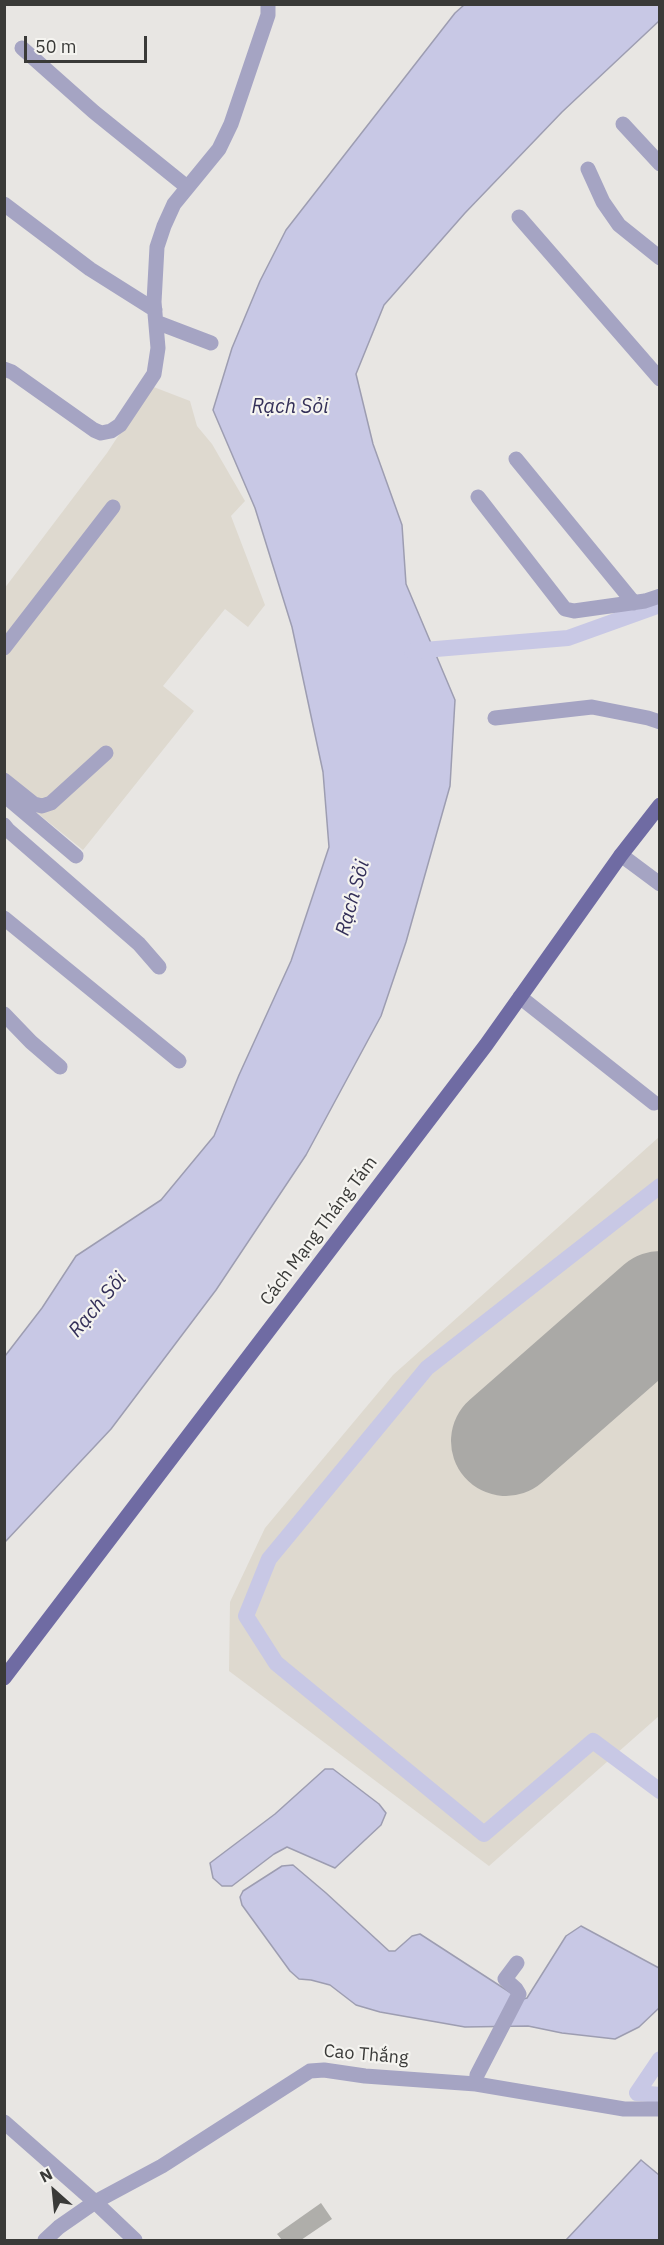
<!DOCTYPE html>
<html>
<head>
<meta charset="utf-8">
<style>
	body { margin:0 }
	#map { position:relative; width:664px; height:2245px; overflow:hidden; background:#e8e6e3; font-family:"IBM Plex Sans",sans-serif }
	canvas { display:block }
	.frame { position:absolute; inset:0; border:6px solid #3a3a38; pointer-events:none }
	.north { position:absolute; left:24px; top:2161px; width:60px; height:60px; -webkit-text-stroke:4px #f5f4f0; paint-order:stroke; rotate:333deg; font-size:16px; font-weight:700; line-height:24px; text-align:center; color:#3a3a38 }
	.north::after { content:''; display:block; margin:auto; width:21px; height:27px; background:#3a3a38; clip-path:polygon(50% 0,100% 100%,50% 72%,0 100%) }
	.scale { position:absolute; left:24px; top:36px; width:123px; height:27px; box-sizing:border-box; border:3px solid #3a3a38; border-top:0; padding-left:8px; font-size:18px; line-height:21px; white-space:nowrap; color:#3a3a38; -webkit-text-stroke:4px #f5f4f0; paint-order:stroke }
</style>
</head>
<body>
<div id="map">
<canvas width="664" height="2245"></canvas>
<div class="frame"></div>
<div class="north">N</div>
<div class="scale">50 m</div>
</div>
<script>
const g = document.querySelector('canvas').getContext('2d');
g.lineJoin = 'round';
function paint(path, color) {
  g.fillStyle = color;
  g.fill(path, 'evenodd');
}
function shape(rows) {
  const path = new Path2D();
  for (const r of rows) {
    path.moveTo(r[0], r[1]);
    for (let i = 2; i < r.length; i += 2) path.lineTo(r[i], r[i + 1]);
  }
  return path;
}
function stroke(path, color, width, dash) {
  g.strokeStyle = color;
  g.lineWidth = width;
  g.lineCap = dash ? 'butt' : 'round';
  g.setLineDash(dash || []);
  g.stroke(path);
}
function label(font, color, halo, rows, align = 'center') {
  g.font = font + ' "IBM Plex Sans",sans-serif';
  g.lineWidth = 4.5;
  g.setLineDash([]);
  g.textBaseline = 'middle';
  g.strokeStyle = halo;
  g.fillStyle = color;
  for (const [text, x, y, turn = 0] of rows) {
    g.save();
    g.translate(x, y);
    g.rotate((+turn || 0) * Math.PI / 180);
    g.textAlign = isNaN(turn) ? turn : align;
    if (halo) g.strokeText(text, 0, 0);
    g.fillText(text, 0, 0);
    g.restore();
  }
}
paint(shape([
	[151,386,190,401,197,426,212,444,245,501,231,516,265,605,248,627,225,609,163,686,194,711,83,850,5,787,4,589,107,453],
	[659,1137,659,1716,489,1866,229,1671,230,1602,265,1528,393,1375]
]), '#ded9cf');
const water = shape([
	[464,5,659,5,659,21,562,112,465,213,384,305,356,374,373,444,402,525,406,584,455,700,450,786,406,942,381,1016,306,1155,216,1290,111,1429,5,1542,5,1356,42,1308,76,1256,161,1200,214,1136,239,1075,291,961,329,847,323,772,292,627,255,508,213,410,232,348,260,281,286,230,455,13,464,5],
	[325,1769,333,1769,379,1804,386,1813,381,1825,335,1868,287,1847,274,1854,232,1886,222,1886,213,1878,210,1863,275,1814,325,1769],
	[293,1865,326,1893,389,1951,395,1951,412,1936,420,1934,511,1993,516,2001,527,1998,566,1936,581,1926,659,1968,659,2008,639,2027,615,2039,562,2033,528,2026,465,2027,380,2012,356,2005,330,1985,311,1980,299,1979,290,1971,242,1905,240,1897,243,1891,282,1866,293,1865],
	[641,2160,659,2175,659,2240,566,2240,641,2160]
]);
paint(water, '#c8c8e5');
stroke(water, '#9d9db1', 1.5);
stroke(shape([
	[412,651,568,638,660,605],
	[660,1186,427,1368,269,1559,246,1616,276,1663,484,1834,593,1741,660,1791],
	[660,2059,637,2093,660,2095]
]), '#c8c8e5', 16);
stroke(shape([
	[506,1441,660,1306]
]), '#aaa9a6', 110);
paint(shape([
	[321,2203,332,2219,301,2240,282,2240,277,2234]
]), '#afaeaa');
stroke(shape([
	[22,48,94,112,187,187],
	[623,124,660,164],
	[588,169,603,202,619,225,660,258],
	[4,204,90,269,155,310],
	[519,217,660,379],
	[156,322,211,343],
	[4,369,12,372,94,430,101,433,111,431,120,425,154,374,158,348,154,302,157,247,164,226,174,204,219,149,231,124,268,15,268,4],
	[516,459,634,603],
	[478,497,565,609,574,611,645,601,660,596],
	[4,648,113,507],
	[495,718,592,707,648,718,660,722],
	[4,780,34,804,42,806,51,803,106,753],
	[4,795,76,856],
	[4,825,8,830,139,944,159,967],
	[621,855,660,884],
	[4,918,179,1061],
	[520,997,654,1103],
	[4,1014,31,1042,60,1067],
	[476,2084,477,2075,519,1994,516,1989,505,1979,517,1963],
	[4,2122,95,2202,135,2240],
	[45,2240,59,2227,95,2202,162,2166,310,2071,324,2070,365,2076,476,2084,624,2109,660,2109]
]), '#a5a4c3', 15);
stroke(shape([
	[4,1678,486,1045,621,855,660,805]
]), '#6f6ba3', 15);
label('18px', '#3a3a38', '#f5f4f0', [
	["Cách Mạng Tháng Tám",319,1231,-53],
	["Cao Thắng",366,2055,5]
]);
label('italic 20px', '#343059', '#f5f4f0', [
	["Rạch Sỏi",290,407],
	["Rạch Sỏi",353,898,-74],
	["Rạch Sỏi",98,1305,-50]
]);
</script>
</body>
</html>
